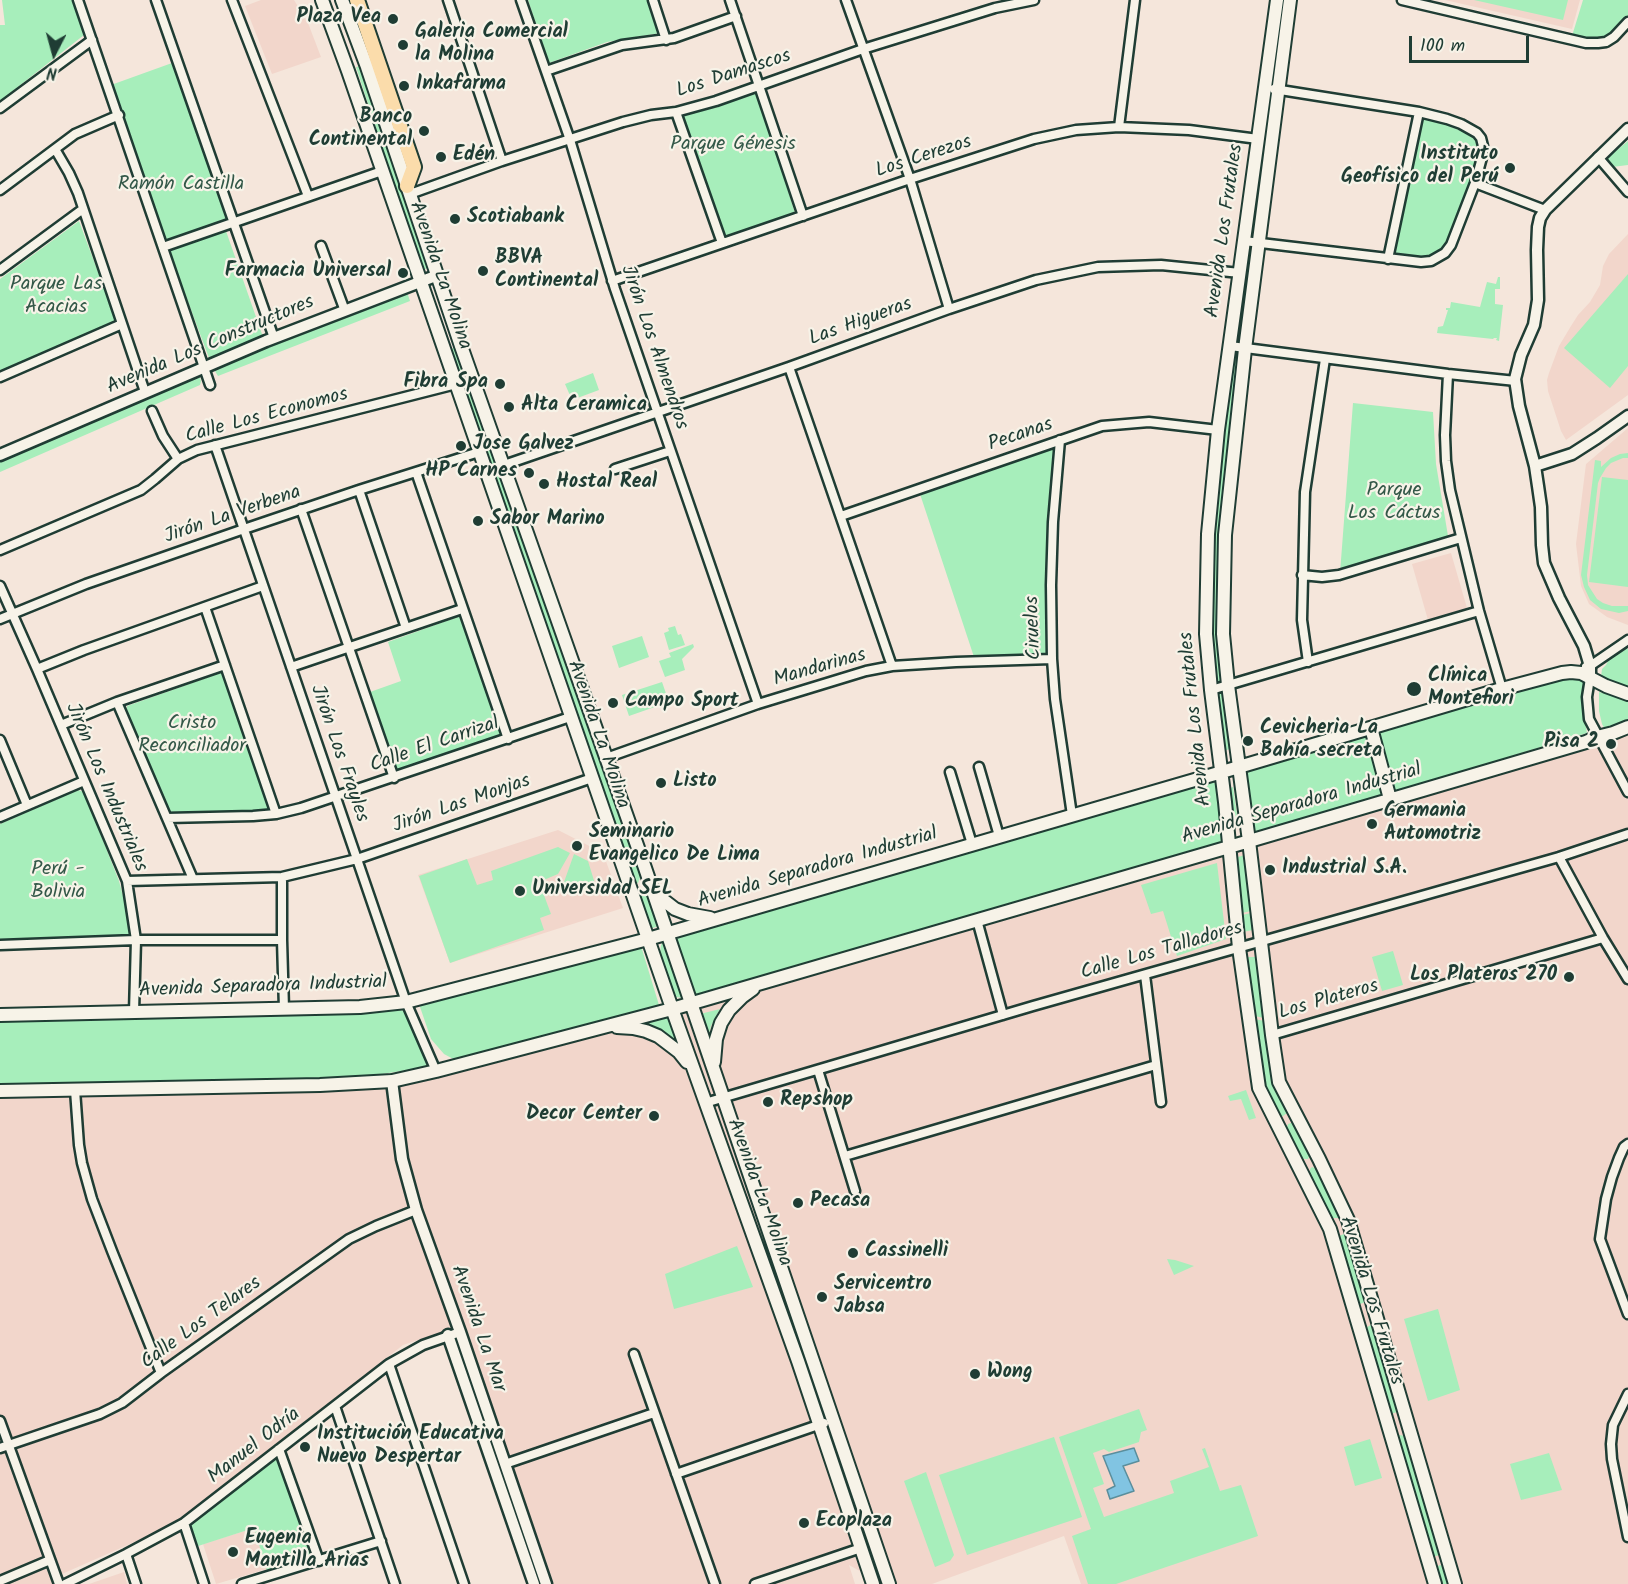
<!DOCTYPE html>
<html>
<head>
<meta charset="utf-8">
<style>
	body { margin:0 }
	#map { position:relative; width:1628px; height:1584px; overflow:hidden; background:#f5e6db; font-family:Kalam,sans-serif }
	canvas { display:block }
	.north { position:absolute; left:24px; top:24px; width:60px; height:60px; -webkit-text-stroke:4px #f7f3e8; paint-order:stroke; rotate:186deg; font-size:16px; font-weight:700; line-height:24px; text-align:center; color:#1f3d34 }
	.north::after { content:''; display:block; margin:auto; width:21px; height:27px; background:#1f3d34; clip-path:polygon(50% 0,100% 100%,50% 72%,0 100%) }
	.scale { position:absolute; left:1409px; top:36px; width:120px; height:27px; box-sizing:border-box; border:3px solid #1f3d34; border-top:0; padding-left:8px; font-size:18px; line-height:21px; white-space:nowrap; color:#1f3d34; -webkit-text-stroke:4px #f7f3e8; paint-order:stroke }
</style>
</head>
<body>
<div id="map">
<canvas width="1628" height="1584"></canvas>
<div class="north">N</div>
<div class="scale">100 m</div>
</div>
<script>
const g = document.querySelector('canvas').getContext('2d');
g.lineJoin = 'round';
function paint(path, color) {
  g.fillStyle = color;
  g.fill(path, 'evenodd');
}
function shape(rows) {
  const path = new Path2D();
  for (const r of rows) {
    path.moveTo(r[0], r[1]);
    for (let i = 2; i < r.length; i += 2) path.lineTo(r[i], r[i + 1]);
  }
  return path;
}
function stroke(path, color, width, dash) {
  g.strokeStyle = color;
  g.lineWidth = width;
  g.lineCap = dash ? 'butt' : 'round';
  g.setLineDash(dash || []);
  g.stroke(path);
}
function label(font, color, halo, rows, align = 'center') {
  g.font = font + ' Kalam,sans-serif';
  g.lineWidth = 4.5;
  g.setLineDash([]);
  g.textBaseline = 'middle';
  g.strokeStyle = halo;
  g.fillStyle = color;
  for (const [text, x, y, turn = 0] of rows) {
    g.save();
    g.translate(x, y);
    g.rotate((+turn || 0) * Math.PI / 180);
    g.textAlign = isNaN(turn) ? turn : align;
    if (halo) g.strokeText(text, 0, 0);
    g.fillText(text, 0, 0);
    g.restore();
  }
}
paint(shape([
	[261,0,294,0,308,23,321,57,272,74,245,6],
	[1445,0,1580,0,1572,29],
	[1628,234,1628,395,1566,440,1561,431,1548,391,1547,380,1549,373,1559,346,1571,326,1578,315,1590,302,1600,285,1603,266,1609,254],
	[1628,428,1628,625,1607,617,1589,604,1581,586,1576,544,1586,464],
	[1451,553,1467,608,1428,620,1412,564],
	[1628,732,1628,1584,1081,1584,1064,1536,932,1584,883,1584,849,1565,855,1584,554,1584,463,1325,403,1345,184,1520,53,1578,55,1584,0,1584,0,1095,398,1084],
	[558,830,603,853,623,908,450,963,418,875],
	[254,1528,267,1569,216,1584,203,1544],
	[124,1572,127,1584,89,1584]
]), '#f2d6cb');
paint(shape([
	[2,0,76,0,85,31,84,35,0,101,0,25,5,25],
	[528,0,649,0,660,33,607,42,549,63],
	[1474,0,1568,0,1563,20],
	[1583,0,1628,0,1628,18,1612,34,1598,40,1585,40,1572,36],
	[172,63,227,219,165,241,111,85],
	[361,66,428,268,422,270,356,67],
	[1268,91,1273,93,1254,237,1250,239],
	[753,92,758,95,795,213,724,238,682,118,684,113,717,106],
	[1421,119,1438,121,1466,131,1477,139,1480,157,1468,195,1444,251,1430,256,1395,256],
	[1628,141,1628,165,1612,167,1608,163,1608,157],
	[79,221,117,323,0,373,0,279],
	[226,231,263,337,209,358,169,251],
	[1246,252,1249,253,1251,255,1250,274,1242,340,1237,342,1234,340],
	[1628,274,1628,366,1610,388,1564,348],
	[1498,277,1500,277,1500,289,1495,289,1495,304,1503,305,1499,341,1496,340,1497,338,1494,338,1493,339,1437,333,1438,327,1443,326,1448,310,1446,310,1446,308,1450,308,1451,302,1480,307,1487,282,1496,284],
	[407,292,410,301,218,376,213,368],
	[454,348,457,351,641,875,638,883,636,883,631,867,629,866,450,352,451,349],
	[1237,353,1240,355,1218,634,1221,682,1218,684,1215,683,1211,634,1213,532,1223,430,1233,355],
	[593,373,599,390,572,400,565,384],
	[196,377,200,378,201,381,200,385,0,472,0,462],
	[1353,403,1433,412,1436,464,1448,536,1340,573],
	[1057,443,1050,655,974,657,919,491],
	[1628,453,1628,458,1623,458,1611,463,1606,468,1600,478,1598,483,1587,575,1588,585,1597,599,1603,603,1612,606,1628,606,1628,611,1619,613,1601,609,1590,600,1584,587,1581,575,1595,460,1601,461,1601,467,1611,458,1620,454],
	[1602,477,1628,480,1628,587,1589,582],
	[460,616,463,619,502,734,501,737,397,772,395,770,370,692,401,681,388,642],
	[675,626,678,635,681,634,685,645,669,650,664,633,669,631,668,628],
	[642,636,649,657,619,668,612,646],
	[693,644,694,647,682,659,685,670,665,677,659,661,671,657,669,653],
	[1624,646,1628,649,1628,690,1601,677,1602,669,1606,665,1609,659],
	[223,672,270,810,266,813,172,818,126,710,127,706],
	[1576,676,1585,681,1581,700,1587,733,1253,835,1247,780,1248,773,1250,768,1521,689],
	[662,682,669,702,629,716,622,695],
	[1223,692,1231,749,1222,751,1216,693],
	[1599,692,1628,699,1628,724,1607,733,1602,724,1599,711],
	[1210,781,1218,785,1223,842,1219,844,694,997,672,935],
	[1233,787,1238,821,1234,823,1230,788],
	[78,790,84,792,119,881,126,907,130,937,0,941,0,824],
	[558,847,570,853,558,874,539,882,551,914,540,918,544,930,450,963,419,876,467,859,477,885,493,880,491,871],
	[574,854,588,861,596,887,576,894,575,891,565,887,564,882],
	[1245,855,1251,911,1242,913,1234,858],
	[1217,863,1226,939,1177,956,1163,911,1151,914,1141,885],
	[647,888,659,926,650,929,639,894,644,892],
	[1251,913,1253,930,1243,932,1242,915],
	[663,942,683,998,675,997,673,993,660,952,661,945],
	[641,946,659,1005,457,1061,444,1054,431,1039,419,1004],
	[1393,951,1403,985,1382,991,1372,957],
	[1246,957,1257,957,1265,1018,1254,1016],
	[720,1009,711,1026,707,1042,700,1014],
	[401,1010,410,1015,428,1058,426,1067,364,1077,0,1084,0,1020,355,1014],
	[666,1014,676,1040,663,1031,647,1026,626,1024],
	[1254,1019,1265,1021,1288,1110,1287,1113,1283,1116,1279,1116,1265,1090],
	[1246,1090,1256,1118,1249,1120,1241,1099,1230,1101,1228,1096],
	[1291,1123,1294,1123,1310,1154,1308,1159,1305,1159,1301,1158,1286,1130,1288,1124],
	[1312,1167,1319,1170,1340,1214,1338,1218,1332,1218,1331,1216,1310,1175,1310,1169],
	[1349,1232,1368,1301,1360,1304,1339,1236],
	[737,1246,753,1287,674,1309,665,1274],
	[1167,1259,1175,1260,1194,1266,1174,1275],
	[1438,1309,1460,1390,1428,1401,1404,1319],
	[1371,1325,1375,1326,1400,1411,1391,1414,1367,1330,1367,1327],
	[1139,1409,1147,1430,1141,1432,1139,1442,1109,1452,1104,1449,1093,1453,1104,1484,1093,1488,1104,1517,1174,1493,1170,1481,1209,1467,1202,1449,1205,1448,1220,1491,1241,1485,1258,1536,1116,1584,1088,1584,1072,1536,1091,1529,1059,1437],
	[1399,1435,1406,1436,1441,1551,1439,1555,1436,1556,1433,1556,1397,1438],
	[1054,1437,1082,1517,967,1555,939,1475],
	[1370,1439,1382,1478,1355,1486,1344,1447],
	[1549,1453,1562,1490,1521,1500,1510,1464],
	[279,1456,315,1559,268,1574,254,1528,195,1547,188,1527],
	[926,1472,954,1555,950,1561,935,1567,904,1481],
	[1440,1565,1446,1568,1451,1584,1439,1584,1436,1568,1438,1566]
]), '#a7eebb');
const water = shape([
	[1134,1448,1139,1461,1123,1466,1134,1491,1110,1499,1107,1490,1115,1486,1103,1456,1134,1448]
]);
paint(water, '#81c4e2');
stroke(water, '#5a8e9c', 1.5);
const minor = shape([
	[78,0,210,385],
	[156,0,274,338],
	[232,0,308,196],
	[448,0,502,161],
	[521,0,570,140,615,289,758,704],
	[653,0,666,40],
	[730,0,803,216],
	[846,0,910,179,949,309],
	[1402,0,1586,43,1598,43,1606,42,1614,37,1628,22],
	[546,71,622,45,674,38,736,16],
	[0,108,92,40],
	[676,112,722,243],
	[1119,127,1135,0],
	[55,149,69,173,78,193,145,392],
	[1598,157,1628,192],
	[1475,183,1545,210],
	[0,190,75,134,119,115],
	[410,194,502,161,623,122,651,115,676,112,716,101,863,49,995,8,1034,0],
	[1244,241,1421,262,1431,261,1445,253,1451,245,1475,183,1483,154,1483,146,1481,138,1477,133,1461,124,1447,119,1419,112,1274,89],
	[321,246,345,311],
	[163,247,382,171],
	[1388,259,1419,112],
	[0,270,83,209],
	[612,281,910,179,1034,139,1076,130,1119,127,1189,130,1258,139],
	[1230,346,1448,374,1516,381],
	[789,367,892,666],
	[1448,374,1445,435,1446,461,1450,490,1479,611,1502,689],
	[0,377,122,324],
	[152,411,163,436,178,459],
	[1060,440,1053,522,1051,585,1052,659,1055,699,1072,815],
	[215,445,406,1002,436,1071],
	[504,465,789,367,949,309,1036,280,1098,267,1161,265,1240,273],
	[615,469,670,451],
	[416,472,508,739],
	[359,490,406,628],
	[301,509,394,778],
	[841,516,1102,426,1149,422,1218,430],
	[0,550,141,490,155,479,178,459,197,450,456,384],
	[1302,575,1322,577,1339,575,1461,538],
	[0,586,37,669,127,881,136,940,134,1012],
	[205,607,276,814],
	[0,619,86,584,244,529,359,490,479,452],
	[1308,662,1302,620,1305,492,1325,359],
	[291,667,462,609],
	[1586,667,1590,666,1628,640],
	[37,669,84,650,263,586],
	[1590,678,1587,697,1589,719,1628,792],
	[1211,690,1479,611],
	[117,702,193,879],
	[61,725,117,702,225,665],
	[0,740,27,805],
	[606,758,758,704,866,671,892,666,956,662,1052,659],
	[979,767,999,836],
	[950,772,972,844],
	[0,817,84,781],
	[167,818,253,816,276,814,301,808,570,717],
	[1559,857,1603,938,1628,979],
	[282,877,282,940,284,1009],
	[127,881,282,877,357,859,592,778],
	[977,920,1003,1015],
	[0,945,136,940,282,940],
	[1145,975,1161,1102],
	[1272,1035,1603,938],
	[818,1070,855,1191],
	[75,1090,79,1145,82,1163,92,1199,112,1251,161,1373],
	[705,1103,1033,1006,1559,857,1628,834],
	[1628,1144,1624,1147,1619,1158,1612,1177,1606,1199,1600,1239,1628,1314],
	[845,1156,1156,1065],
	[634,1354,715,1584],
	[389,1364,464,1584],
	[1628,1394,1613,1425,1611,1444,1612,1459,1628,1537],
	[335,1406,395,1584],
	[0,1421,59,1584],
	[0,1448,100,1414,122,1403,161,1373,349,1239,376,1226,416,1210],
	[279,1449,319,1561],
	[505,1464,654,1413],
	[676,1474,824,1423],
	[184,1523,204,1584],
	[126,1554,136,1584],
	[0,1581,50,1560],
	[65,1584,126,1554,184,1523,389,1364,423,1345,460,1332],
	[242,1584,381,1541],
	[755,1584,861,1548]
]);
const tertiary = shape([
	[0,455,266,341,438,275],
	[1535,466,1572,454,1597,438,1628,416],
	[1590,678,1590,666,1584,646,1559,598,1544,563,1542,545,1541,507,1538,486,1535,466,1519,406,1515,379,1521,355,1534,325,1538,300,1537,250,1538,227,1540,218,1545,210,1628,129],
	[392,1081,402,1159,416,1210,460,1332,546,1584],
	[448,1335,534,1584]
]);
const secondary = shape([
	[322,0,348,71,675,1017,798,1361,873,1584],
	[342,0,367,67,461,346,644,865,889,1584],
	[1277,0,1218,430,1208,534,1206,634,1211,690,1225,802,1239,948,1259,1088,1330,1229,1435,1584],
	[1290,0,1245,349,1225,535,1223,634,1228,685,1249,841,1272,1035,1279,1082,1319,1159,1348,1220,1455,1584],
	[1371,728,1390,799],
	[653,892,675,909,688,914,710,918],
	[0,1015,360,1007,406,1002,648,939,1222,772,1498,690,1562,673,1571,672,1581,673,1606,686,1628,694],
	[617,1027,633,1028,646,1031,658,1036,679,1052,687,1062],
	[714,1062,716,1039,721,1023,729,1010,742,997,753,989],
	[0,1091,320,1085,392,1081,436,1071,672,1009,1229,847,1586,742,1597,737,1613,733,1628,727]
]);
const primary = shape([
	[357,0,414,167,407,186]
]);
stroke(minor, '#1f3d34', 13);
stroke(tertiary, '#1f3d34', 15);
stroke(secondary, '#1f3d34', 16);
stroke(primary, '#1f3d34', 18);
stroke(minor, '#f7f3e8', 8);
stroke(tertiary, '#f7f3e8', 10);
stroke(secondary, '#f7f3e8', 12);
stroke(primary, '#fbdcab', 14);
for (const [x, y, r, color] of [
	[393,19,6,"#1f3d34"],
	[403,45,6,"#1f3d34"],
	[404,86,6,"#1f3d34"],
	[424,131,6,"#1f3d34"],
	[441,157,6,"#1f3d34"],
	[1510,168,6,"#1f3d34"],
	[455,219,6,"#1f3d34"],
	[483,271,6,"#1f3d34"],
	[403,273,6,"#1f3d34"],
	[500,384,6,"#1f3d34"],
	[509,407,6,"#1f3d34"],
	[461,446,6,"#1f3d34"],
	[529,473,6,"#1f3d34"],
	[544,484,6,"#1f3d34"],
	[478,521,6,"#1f3d34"],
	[1414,689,8,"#1f3d34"],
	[613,703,6,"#1f3d34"],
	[1248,741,6,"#1f3d34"],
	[1611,744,6,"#1f3d34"],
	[661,783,6,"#1f3d34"],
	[1372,824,6,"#1f3d34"],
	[577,846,6,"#1f3d34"],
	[1270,870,6,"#1f3d34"],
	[520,891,6,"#1f3d34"],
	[1569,977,6,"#1f3d34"],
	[768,1102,6,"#1f3d34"],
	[654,1116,6,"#1f3d34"],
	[798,1203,6,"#1f3d34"],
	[853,1253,6,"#1f3d34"],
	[822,1297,6,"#1f3d34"],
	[975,1374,6,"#1f3d34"],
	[305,1447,6,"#1f3d34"],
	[804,1523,6,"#1f3d34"],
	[233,1552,6,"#1f3d34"]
]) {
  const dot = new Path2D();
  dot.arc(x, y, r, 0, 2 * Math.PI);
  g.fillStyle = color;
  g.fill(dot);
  stroke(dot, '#f7f3e8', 2);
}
label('bold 20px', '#1f3d34', '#f7f3e8', [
	["Plaza Vea",381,19,"right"],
	["Galeria Comercial",415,34],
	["la Molina",415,57],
	["Inkafarma",416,86],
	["Banco",412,119,"right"],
	["Continental",412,142,"right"],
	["Instituto",1498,156,"right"],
	["Geofísico del Perú",1498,179,"right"],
	["Edén",453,157],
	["Scotiabank",467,219],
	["BBVA",495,260],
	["Continental",495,283],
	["Farmacia Universal",391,273,"right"],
	["Fibra Spa",488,384,"right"],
	["Alta Ceramica",521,407],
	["Jose Galvez",473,446],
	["HP Carnes",517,473,"right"],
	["Hostal Real",556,484],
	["Sabor Marino",490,521],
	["Clínica",1428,678],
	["Montefiori",1428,701],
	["Campo Sport",625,703],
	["Cevicheria La",1260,730],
	["Bahía secreta",1260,753],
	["Pisa 2",1599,744,"right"],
	["Listo",673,783],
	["Germania",1384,813],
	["Automotriz",1384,836],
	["Seminario",589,834],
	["Evangelico De Lima",589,857],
	["Industrial S.A.",1282,870],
	["Universidad SEL",532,891],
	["Los Plateros 270",1557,977,"right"],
	["Repshop",780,1102],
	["Decor Center",642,1116,"right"],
	["Pecasa",810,1203],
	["Cassinelli",865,1253],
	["Servicentro",834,1286],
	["Jabsa",834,1309],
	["Wong",987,1374],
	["Institución Educativa",317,1436],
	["Nuevo Despertar",317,1459],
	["Ecoplaza",816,1523],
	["Eugenia",245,1540],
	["Mantilla Arias",245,1563]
], 'left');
label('20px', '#1f3d34', '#f7f3e8', [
	["Los Damascos",734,75,-18],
	["Los Cerezos",924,158,-18],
	["Avenida Los Frutales",1226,231,-82],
	["Avenida La Molina",439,276,71],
	["Las Higueras",861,323,-20],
	["Avenida Los Constructores",211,346,-23],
	["Jirón Los Almendros",653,348,71],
	["Calle Los Economos",267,417,-15],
	["Pecanas",1021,436,-19],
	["Jirón La Verbena",233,516,-19],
	["Ciruelos",1035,628,-92],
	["Mandarinas",820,669,-16],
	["Avenida Los Frutales",1197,719,-96],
	["Avenida La Molina",597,735,71],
	["Calle El Carrizal",435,746,-19],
	["Jirón Los Frayles",338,754,71],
	["Jirón Los Industriales",105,788,67],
	["Jirón Las Monjas",462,805,-19],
	["Avenida Separadora Industrial",1302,805,-16],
	["Avenida Separadora Industrial",818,869,-16],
	["Calle Los Talladores",1162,952,-16],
	["Avenida Separadora Industrial",263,988,-2],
	["Los Plateros",1329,1001,-16],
	["Avenida La Molina",758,1193,70],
	["Avenida Los Frutales",1370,1301,73],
	["Calle Los Telares",202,1324,-36],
	["Avenida La Mar",477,1329,71],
	["Manuel Odría",255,1447,-38]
]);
label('20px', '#335848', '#f7f3e8', [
	["Parque Génesis",733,146],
	["Ramón Castilla",181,186],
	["Parque Las",56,286],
	["Acacias",56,309],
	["Parque",1394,492],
	["Los Cáctus",1394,515],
	["Cristo",192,725],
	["Reconciliador",192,748],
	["Perú -",58,871],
	["Bolivia",58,894]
]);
</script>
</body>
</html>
